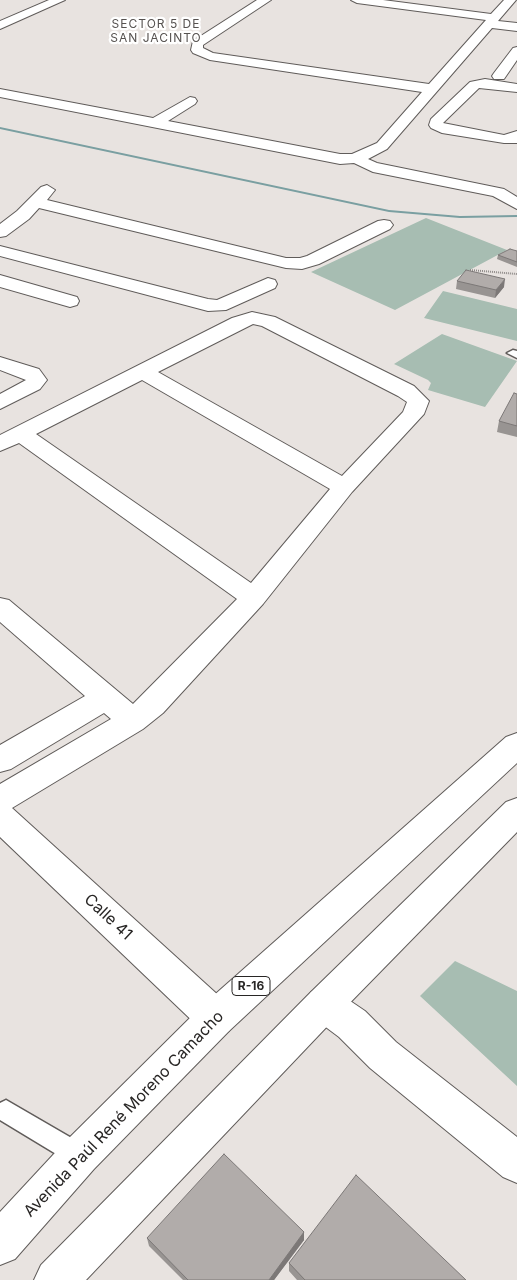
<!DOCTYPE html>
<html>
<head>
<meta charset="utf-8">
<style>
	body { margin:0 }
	canvas { display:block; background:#e8e3e0 }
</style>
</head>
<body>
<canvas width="517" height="1280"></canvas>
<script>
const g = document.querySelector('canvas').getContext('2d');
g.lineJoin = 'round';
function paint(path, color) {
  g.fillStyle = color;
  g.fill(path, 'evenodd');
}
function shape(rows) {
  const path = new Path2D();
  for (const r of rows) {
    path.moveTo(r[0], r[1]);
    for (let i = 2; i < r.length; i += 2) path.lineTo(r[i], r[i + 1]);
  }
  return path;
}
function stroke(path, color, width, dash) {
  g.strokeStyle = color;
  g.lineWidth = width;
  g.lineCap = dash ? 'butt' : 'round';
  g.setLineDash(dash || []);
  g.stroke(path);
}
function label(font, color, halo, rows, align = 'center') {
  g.font = font + ' Inter,sans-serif';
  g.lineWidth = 4.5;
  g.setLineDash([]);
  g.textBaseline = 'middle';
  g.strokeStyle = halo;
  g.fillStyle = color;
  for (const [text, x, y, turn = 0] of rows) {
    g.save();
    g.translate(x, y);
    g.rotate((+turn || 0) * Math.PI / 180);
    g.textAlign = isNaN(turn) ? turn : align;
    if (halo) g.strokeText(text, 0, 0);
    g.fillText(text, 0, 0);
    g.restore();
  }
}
paint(shape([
	[426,218,507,250,395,310,311,272],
	[443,291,517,309,517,341,424,318],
	[442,334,517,361,485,407,428,390,431,383,428,380,394,364],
	[455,961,517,991,517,1086,420,996]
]), '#a7bdb2');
paint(shape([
	[0,127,389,210,460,216,517,215,517,217,460,218,389,212,0,129,0,127]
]), '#7a9fa1');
const lane = shape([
	[513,350,517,351,517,358,507,353,513,350],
	[6,1100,87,1147,90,1155,87,1163,79,1166,71,1163,0,1120,0,1103,6,1100]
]);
const street = shape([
	[49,0,65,0,0,29,0,21,49,0],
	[257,0,271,0,203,45,203,48,213,53,429,84,486,20,357,3,351,0,383,0,491,14,504,0,516,0,498,21,517,23,517,31,492,28,387,149,368,159,377,163,504,189,517,197,517,209,493,196,373,172,354,163,340,164,0,97,0,89,153,118,190,97,195,98,197,101,195,104,168,121,340,154,352,154,377,143,422,92,210,60,193,53,191,50,193,41,257,0],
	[517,47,517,60,504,79,494,79,492,76,494,73,513,48,517,47],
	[485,79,517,84,517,92,479,88,443,123,504,135,517,131,517,143,504,143,442,133,431,128,429,125,431,119,470,82,485,79],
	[47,185,55,190,47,200,286,258,300,258,307,256,378,221,384,220,390,221,393,225,390,229,319,264,302,269,286,268,39,208,29,219,6,236,0,237,0,224,17,211,41,187,47,185],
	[0,246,208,299,217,300,268,278,275,280,277,284,275,288,226,310,208,311,0,256,0,246],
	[0,275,77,297,79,301,77,305,70,307,0,287,0,275],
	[252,312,275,317,414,386,429,401,424,414,352,492,263,604,163,713,143,729,12,808,229,1005,234,1018,229,1031,216,1036,203,1031,0,837,0,784,111,719,104,713,11,769,0,772,0,745,85,696,0,622,0,598,9,600,133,704,237,599,19,443,0,451,0,435,232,318,252,312],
	[253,324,262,326,398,396,407,402,403,412,342,476,158,372,253,324],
	[142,380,330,489,251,583,36,434,142,380],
	[0,357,39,369,47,380,40,389,0,409,0,394,26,380,0,370,0,357],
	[324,986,337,992,365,1011,396,1042,517,1137,517,1183,503,1177,370,1068,339,1037,311,1016,306,1004,311,992,324,986]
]);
const primary = shape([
	[517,733,517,763,229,1031,94,1169,15,1259,0,1265,0,1212,66,1141,203,1005,506,737,517,733],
	[517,798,517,832,337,1016,86,1280,34,1280,41,1265,311,992,506,802,517,798]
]);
stroke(lane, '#605c5a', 3);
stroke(street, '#605c5a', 2);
stroke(primary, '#605c5a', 2);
stroke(shape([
	[470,270,517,274]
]), '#8e8a88', 2, [1, 1]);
paint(lane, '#fff');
paint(street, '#fff');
paint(primary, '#fff');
paint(shape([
	[517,251,517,267,497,259,498,255],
	[457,281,504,287,495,298,456,289],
	[517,394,517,437,497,432,499,421],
	[304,1232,304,1240,274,1280,183,1280,149,1246,147,1238],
	[289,1263,466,1280,297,1280,289,1271]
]), '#989492');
paint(shape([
	[505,279,504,287,495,298,496,290],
	[304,1232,304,1240,274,1280,269,1280]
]), '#7c7877');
const building = shape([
	[510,249,517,251,517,262,498,255,510,249],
	[466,270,505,279,496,290,457,281,466,270],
	[514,393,517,394,517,426,499,421,514,393],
	[224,1154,304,1232,269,1280,188,1280,147,1238,224,1154],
	[356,1175,466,1280,305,1280,289,1263,356,1175]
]);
paint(building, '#b1acaa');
stroke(building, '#7c7877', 1);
g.letterSpacing = '1px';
label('12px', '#565250', '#fff', [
	["SECTOR 5 DE",156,24],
	["SAN JACINTO",156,38]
]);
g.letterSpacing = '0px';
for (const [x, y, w] of [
	[251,986,38]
]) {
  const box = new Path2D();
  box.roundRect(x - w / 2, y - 9.5, w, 19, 4);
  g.fillStyle = '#fff';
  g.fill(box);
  stroke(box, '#282625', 1);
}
label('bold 12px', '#282625', null, [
	["R-16",251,986]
]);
label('16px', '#282625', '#fff', [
	["Calle 41",108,917,43],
	["Avenida Paúl René Moreno Camacho",124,1114,-46]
]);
</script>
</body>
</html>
